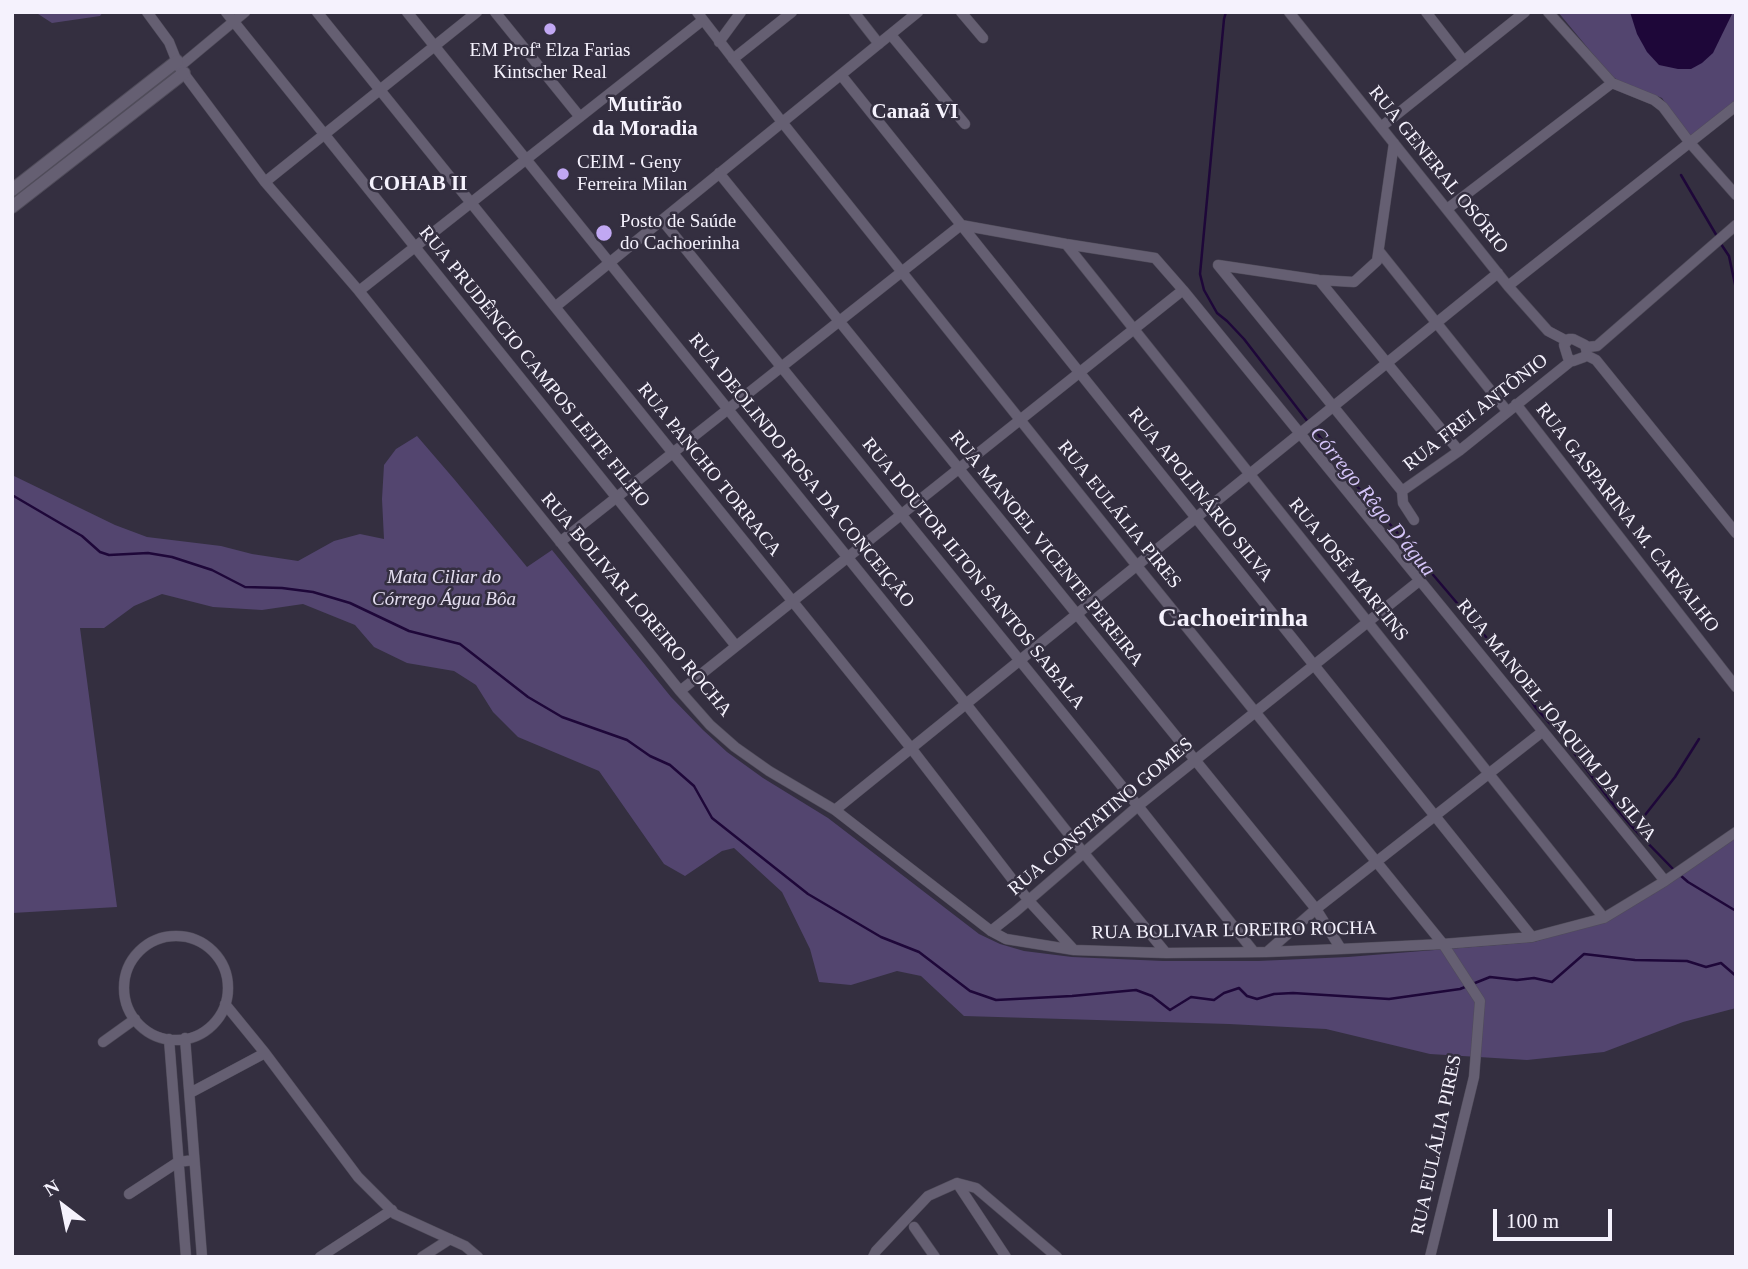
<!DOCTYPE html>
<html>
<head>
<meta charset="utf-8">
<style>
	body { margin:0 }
	#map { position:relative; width:1748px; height:1269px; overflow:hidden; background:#342f40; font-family:"Times New Roman",serif }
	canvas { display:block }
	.frame { position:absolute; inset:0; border:14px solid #f5f2fd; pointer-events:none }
	.north { position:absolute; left:28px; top:1171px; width:70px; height:70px; -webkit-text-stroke:5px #342f40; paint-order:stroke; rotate:328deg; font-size:19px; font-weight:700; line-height:28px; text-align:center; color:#f5f2fd }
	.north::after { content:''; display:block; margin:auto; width:24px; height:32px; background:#f5f2fd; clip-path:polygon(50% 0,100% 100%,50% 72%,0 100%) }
	.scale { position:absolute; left:1493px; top:1209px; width:119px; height:32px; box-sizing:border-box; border:4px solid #f5f2fd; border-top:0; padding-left:9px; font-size:21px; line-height:24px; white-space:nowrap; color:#f5f2fd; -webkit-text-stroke:5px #342f40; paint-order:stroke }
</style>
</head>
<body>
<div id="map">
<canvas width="1748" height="1269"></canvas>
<div class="frame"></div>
<div class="north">N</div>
<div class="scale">100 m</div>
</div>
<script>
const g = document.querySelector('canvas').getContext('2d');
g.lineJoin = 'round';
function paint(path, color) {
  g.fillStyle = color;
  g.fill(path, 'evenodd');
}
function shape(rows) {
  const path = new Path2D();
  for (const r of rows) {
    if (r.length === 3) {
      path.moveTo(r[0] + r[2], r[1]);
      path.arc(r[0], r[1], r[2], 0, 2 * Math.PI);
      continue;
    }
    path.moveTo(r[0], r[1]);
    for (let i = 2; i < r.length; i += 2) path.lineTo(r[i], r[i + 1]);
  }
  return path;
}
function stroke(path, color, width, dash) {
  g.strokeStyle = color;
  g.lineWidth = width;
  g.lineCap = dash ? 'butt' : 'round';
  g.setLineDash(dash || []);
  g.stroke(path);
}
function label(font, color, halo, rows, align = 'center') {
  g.font = font + ' "Times New Roman",serif';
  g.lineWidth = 5;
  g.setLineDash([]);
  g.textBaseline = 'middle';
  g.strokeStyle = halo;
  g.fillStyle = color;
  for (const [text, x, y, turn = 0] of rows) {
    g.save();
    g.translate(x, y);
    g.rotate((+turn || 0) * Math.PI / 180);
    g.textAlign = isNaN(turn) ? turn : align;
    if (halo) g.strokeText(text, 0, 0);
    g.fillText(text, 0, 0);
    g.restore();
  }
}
paint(shape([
	[35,12,103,12,100,16,52,23],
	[1558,12,1736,12,1736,103,1690,140,1662,98,1621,82,1611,76],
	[417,436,454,479,527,567,552,550,671,697,703,730,727,752,763,778,828,818,979,934,1000,944,1024,951,1072,957,1163,961,1258,961,1348,957,1534,942,1606,920,1736,837,1736,1008,1683,1022,1604,1052,1527,1060,1430,1054,1326,1029,1229,1024,964,1016,921,976,897,971,851,985,819,982,810,949,782,892,734,848,722,851,685,876,664,864,599,771,518,737,493,712,476,685,454,671,407,663,374,647,355,625,303,604,262,610,213,607,162,594,134,606,104,628,80,628,117,907,12,913,12,475,115,525,147,537,221,546,252,554,298,561,334,541,360,534,384,539,382,499,384,465,396,449]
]), '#53456f');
paint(shape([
	[1630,12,1733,12,1713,53,1702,63,1691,69,1678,69,1659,65,1647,52,1637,34]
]), '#1e0739');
stroke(shape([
	[1226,12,1224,19,1200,274,1204,290,1217,313,1227,321,1244,339,1308,422],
	[1681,175,1718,238],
	[1721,244,1729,256,1736,289],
	[1312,427,1339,461,1351,480,1366,496,1497,650,1536,708,1561,736,1616,808,1634,829,1675,871],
	[12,495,82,536,100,552,109,555,148,553,172,557,212,570,245,587,282,588,313,592,350,603,409,631,460,644,528,697,562,717,627,740,650,756,670,765,694,786,712,818,808,894,881,937,919,952,970,991,996,1000,1072,996,1136,990,1152,996,1170,1010,1191,997,1214,1000,1224,993,1239,988,1247,996,1257,999,1274,994,1293,993,1389,999,1460,989,1490,977,1517,980,1534,978,1552,982,1584,954,1635,960,1687,961,1706,967,1721,963,1736,976],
	[1634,829,1675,777,1699,739],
	[1680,875,1688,882,1736,911]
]), '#1e0739', 2.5);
const minor = shape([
	[147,12,169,42,179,67,265,182,359,291,680,691,710,725,735,747,769,771,835,810,991,931,1006,939,1074,950,1166,953,1266,952,1341,949,1443,944,1532,937,1604,918,1665,881,1736,832],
	[226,12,736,646],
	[317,12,911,748,1029,901,1074,950],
	[407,12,966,704,1083,852,1166,953],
	[495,12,580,117],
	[697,12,782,122,1137,566,1443,944,1480,1001,1474,1077,1430,1257],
	[854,12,879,44],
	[961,12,983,38],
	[1289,12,1508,286,1548,331,1567,341],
	[1426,12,1464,61],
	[1548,12,1612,83,1654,100,1663,107,1690,143,1736,195],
	[891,35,965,124],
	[719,42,741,12],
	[733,59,792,12],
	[179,67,245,12],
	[841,75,1532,937],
	[1381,127,1525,12],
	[719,173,1316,909,1341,949],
	[265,182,477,12],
	[1447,209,1612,83],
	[662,220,1138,806,1254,952],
	[1066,244,1604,918],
	[1379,251,1507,411],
	[1218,265,1402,491],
	[1218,265,1319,280,1354,282,1377,261,1394,143],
	[1319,280,1459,451],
	[1508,286,1736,106],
	[359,291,703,20],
	[555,307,918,12],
	[1569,339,1573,339,1585,345,1587,353,1584,357,1573,361,1568,358,1564,345,1569,339],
	[1587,347,1597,346,1736,225],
	[1586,355,1596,360,1736,533],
	[1516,404,1736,687],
	[1402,491,1459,451,1571,361],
	[1402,491,1403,503,1414,520],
	[560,542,961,225,1066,244,1155,258,1183,290,1665,881],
	[680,691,1183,290],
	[835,810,1498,273],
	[991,931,1015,912,1138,806,1419,581],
	[176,988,52],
	[1267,952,1316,909,1542,732],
	[225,1004,265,1053,358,1177,395,1214,465,1246,478,1257],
	[185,1038,202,1257],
	[169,1039,186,1257],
	[103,1042,135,1019],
	[190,1093,265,1053],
	[957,1183,1006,1257],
	[129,1194,178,1162,194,1160],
	[914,1227,935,1257],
	[320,1257,392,1210],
	[422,1257,450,1239],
	[873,1257,876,1251,928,1196,957,1183,976,1188,1057,1257]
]);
const tertiary = shape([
	[12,190,177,61],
	[12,207,184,73]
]);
stroke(minor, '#504c5a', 11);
stroke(tertiary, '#504c5a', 14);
stroke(minor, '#655f72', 10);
stroke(tertiary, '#655f72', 12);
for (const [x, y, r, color] of [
	[550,29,7,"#c1a8f3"],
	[563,174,7,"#c1a8f3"],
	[604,233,9,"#c1a8f3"]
]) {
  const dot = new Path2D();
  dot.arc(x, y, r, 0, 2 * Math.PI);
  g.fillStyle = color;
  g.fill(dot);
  stroke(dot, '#342f40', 2.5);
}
label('19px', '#f5f2fd', '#342f40', [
	["EM Profª Elza Farias",550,51,"center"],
	["Kintscher Real",550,73,"center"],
	["CEIM - Geny",577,163],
	["Ferreira Milan",577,185],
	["Posto de Saúde",620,222],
	["do Cachoerinha",620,244]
], 'left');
label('19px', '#f5f2fd', '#342f40', [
	["RUA GENERAL OSÓRIO",1438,170,51],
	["RUA PRUDÊNCIO CAMPOS LEITE FILHO",534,367,51],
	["RUA FREI ANTÔNIO",1476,413,-38],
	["RUA PANCHO TORRACA",709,470,51],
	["RUA DEOLINDO ROSA DA CONCEIÇÃO",801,471,51],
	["RUA APOLINÁRIO SILVA",1200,495,51],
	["RUA EULÁLIA PIRES",1119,515,51],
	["RUA GASPARINA M. CARVALHO",1627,518,52],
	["RUA MANOEL VICENTE PEREIRA",1046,549,51],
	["RUA JOSÉ MARTINS",1348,570,51],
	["RUA DOUTOR ILTON SANTOS SABALA",973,574,51],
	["RUA BOLIVAR LOREIRO ROCHA",636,605,50],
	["RUA MANOEL JOAQUIM DA SILVA",1556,721,51],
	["RUA CONSTATINO GOMES",1101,817,-40],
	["RUA BOLIVAR LOREIRO ROCHA",1234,931,-1],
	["RUA EULÁLIA PIRES",1437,1145,-78]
]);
label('italic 19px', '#e5dff1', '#342f40', [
	["Mata Ciliar do",444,578],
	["Córrego Água Bôa",444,600]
]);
label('bold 21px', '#f5f2fd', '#342f40', [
	["Mutirão",645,106],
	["da Moradia",645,130],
	["Canaã VI",915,113],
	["COHAB II",418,185]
]);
label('italic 21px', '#d4c4f8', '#342f40', [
	["Córrego Rêgo D'água",1372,502,51]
]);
label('bold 26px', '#f5f2fd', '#342f40', [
	["Cachoeirinha",1233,619]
]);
</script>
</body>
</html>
